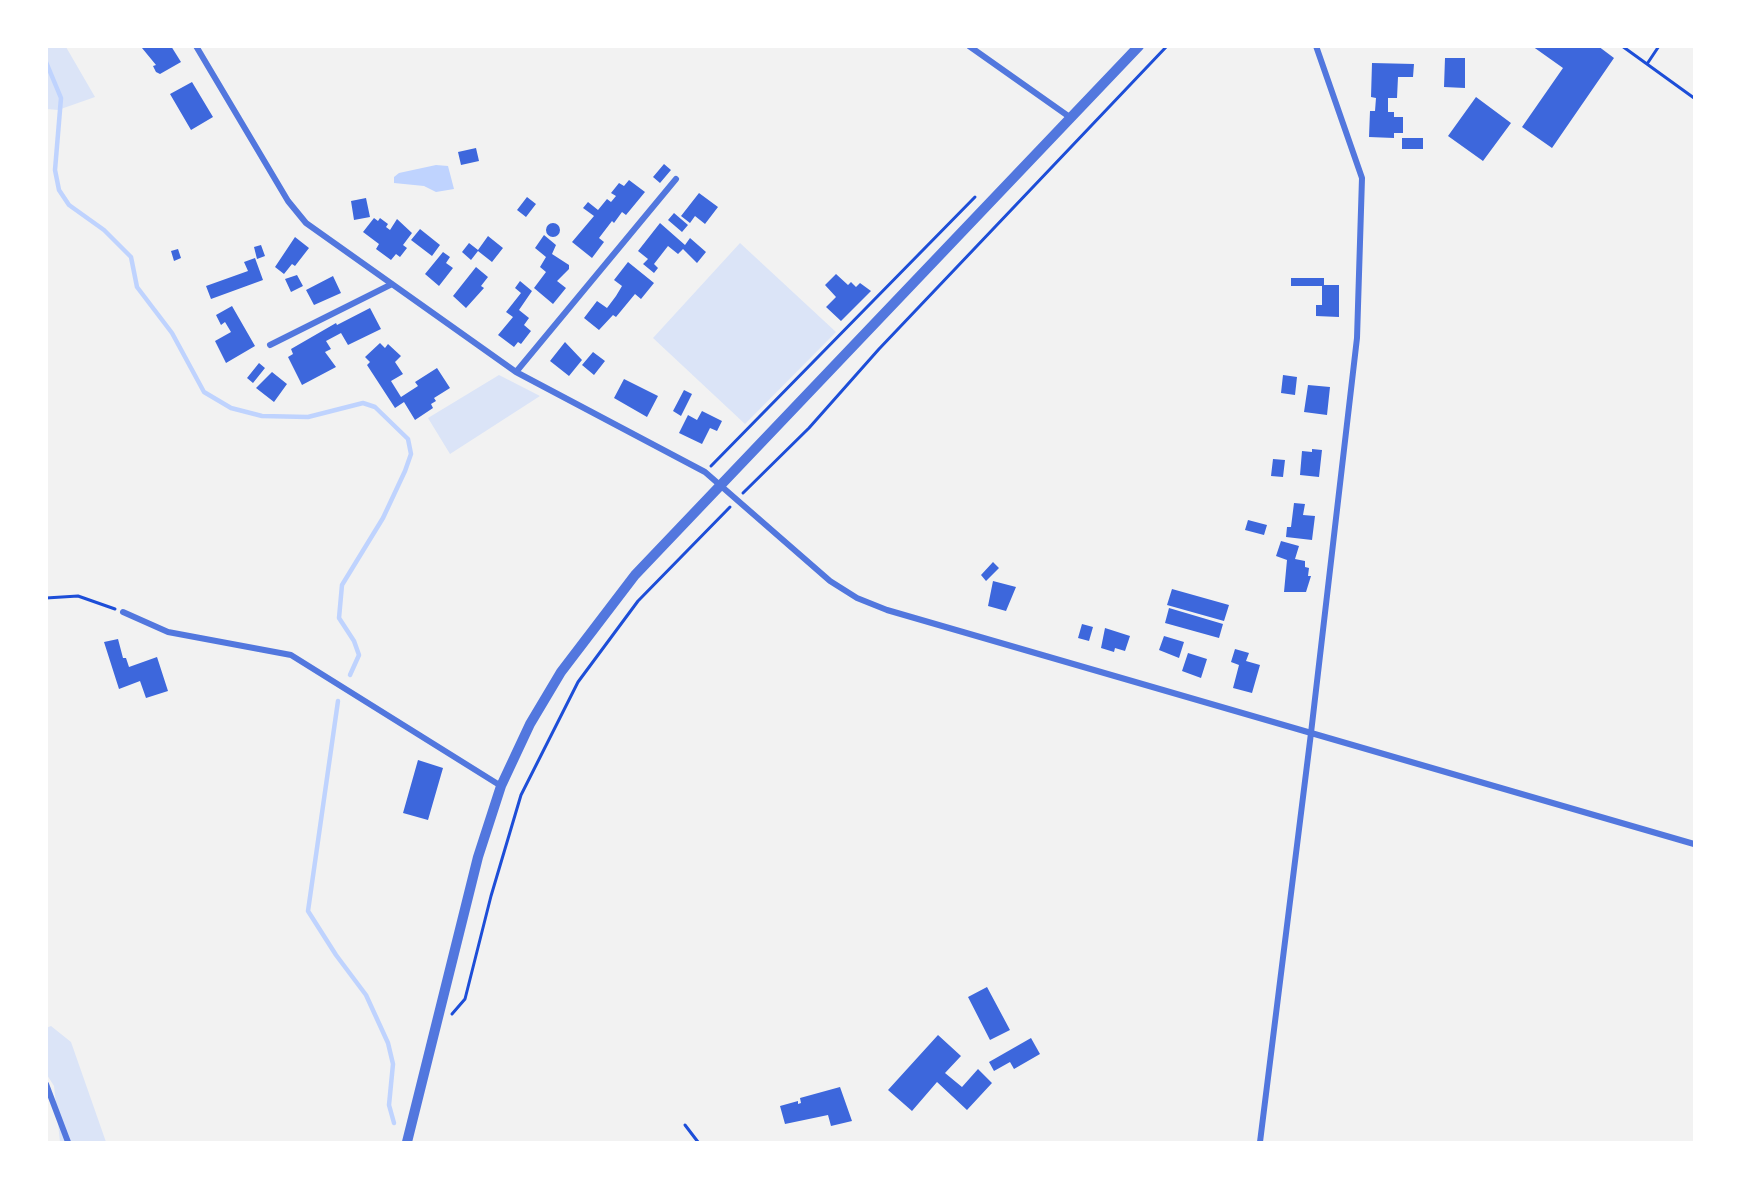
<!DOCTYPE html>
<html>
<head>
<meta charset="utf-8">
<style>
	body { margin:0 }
	#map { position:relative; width:1741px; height:1189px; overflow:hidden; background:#f2f2f2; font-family:"Fira Sans Condensed",sans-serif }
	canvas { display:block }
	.frame { position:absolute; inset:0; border:48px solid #fff; pointer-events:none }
</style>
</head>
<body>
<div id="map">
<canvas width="1741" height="1189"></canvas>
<div class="frame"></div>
</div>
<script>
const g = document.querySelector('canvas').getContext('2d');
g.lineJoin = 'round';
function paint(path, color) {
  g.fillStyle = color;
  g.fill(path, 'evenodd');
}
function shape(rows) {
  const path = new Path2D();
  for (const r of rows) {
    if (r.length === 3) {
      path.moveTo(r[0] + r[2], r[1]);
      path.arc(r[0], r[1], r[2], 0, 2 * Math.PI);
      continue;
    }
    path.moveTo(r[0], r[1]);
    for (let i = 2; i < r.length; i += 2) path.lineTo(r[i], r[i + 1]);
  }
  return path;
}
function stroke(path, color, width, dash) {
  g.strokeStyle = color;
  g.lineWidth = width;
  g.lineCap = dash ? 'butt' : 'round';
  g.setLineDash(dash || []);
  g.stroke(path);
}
paint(shape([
	[46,47,66,47,95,97,58,110,47,109],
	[740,243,836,332,745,424,653,338],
	[499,375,540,396,450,454,428,418],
	[51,1026,71,1042,106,1142,60,1142,54,1086,47,1075,46,1028]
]), '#dbe4f7');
paint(shape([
	[436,165,448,166,454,189,436,192,424,186,394,183,394,177,399,173]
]), '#bfd3fe');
stroke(shape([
	[46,62,61,98,55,170,59,190,69,205,104,230,131,257,137,287,172,333,204,392,231,408,262,416,308,417,363,403,375,407,408,439,411,454,405,471,383,518,342,585,339,618,354,641,359,655,350,675],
	[338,701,308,911,336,955,366,995,388,1043,393,1064,389,1105,394,1123]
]), '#bfd3fe', 4.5);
paint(shape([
	[144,46,171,46,181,62,160,74,156,72,153,66,156,65,142,48],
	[1532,46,1598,46,1614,58,1552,148,1522,127,1563,68],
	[1445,58,1465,58,1465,88,1444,87],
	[1372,63,1414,64,1413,77,1398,77,1397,98,1388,98,1388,112,1394,112,1394,117,1403,117,1403,133,1394,133,1394,138,1369,137,1370,111,1375,111,1376,98,1371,97],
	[192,82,213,117,191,130,170,94],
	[1476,97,1511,123,1483,161,1448,136],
	[1402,138,1423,138,1423,149,1402,149],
	[476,148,479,161,461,165,458,152],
	[664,164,671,170,660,183,653,177],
	[629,180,645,192,626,215,622,212,614,223,612,221,599,238,604,242,592,258,572,242,594,216,583,208,588,202,598,210,607,199,611,202,616,196,611,193,619,183,624,186],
	[699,193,718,207,705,224,695,216,690,223,681,216],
	[527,197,536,204,526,217,517,210],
	[366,198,370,217,354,220,351,201],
	[674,213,688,225,682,232,668,220],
	[374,218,378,221,380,218,388,224,386,227,390,230,397,219,412,233,403,245,407,248,400,257,396,254,391,260,376,249,379,244,363,232],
	[553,230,7],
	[660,223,685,245,690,238,706,252,697,263,683,249,678,254,668,246,654,264,658,268,654,273,643,264,648,259,638,251],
	[420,229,440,245,432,256,411,240],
	[544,235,556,245,552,254,569,265,569,269,557,281,566,288,553,304,534,288,546,272,540,267,546,257,535,248],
	[488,236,503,248,492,262,478,251,471,260,462,252,469,243,478,250],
	[295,237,309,248,295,266,292,264,284,274,275,267],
	[261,245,265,256,257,259,254,247],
	[178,249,181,258,174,261,171,251],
	[443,252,450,257,446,263,453,268,439,286,425,274],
	[255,258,263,280,211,299,206,286,248,271,244,262],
	[628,262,654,283,641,299,635,294,616,317,613,315,599,330,584,318,597,301,607,308,616,296,622,286,614,280],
	[476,267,488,277,481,286,484,288,466,308,453,296],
	[836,274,848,285,851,282,856,287,860,283,871,291,841,321,826,307,836,297,825,285],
	[297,275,303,286,291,292,285,279],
	[333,276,341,293,314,305,306,290],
	[1291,278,1324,278,1324,285,1339,285,1339,317,1316,316,1316,305,1322,305,1322,286,1291,286],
	[520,281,532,291,519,310,529,318,524,325,531,331,521,344,518,342,514,347,498,335,513,317,506,312,521,293,515,288],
	[232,306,255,346,226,363,215,341,231,332,225,322,221,325,216,315],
	[370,308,381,329,348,345,341,333,326,341,331,349,325,352,336,367,302,385,288,357,293,354,291,349,336,323,337,325],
	[565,342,582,360,569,376,550,361],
	[380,343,385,348,388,344,401,356,395,362,403,374,391,381,401,397,418,386,415,382,437,368,450,388,434,398,436,401,431,404,433,408,415,420,404,402,395,408,367,365,370,362,365,357],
	[593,352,605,361,594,375,582,365],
	[259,363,265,368,253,383,247,378],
	[272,372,287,384,274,402,256,388],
	[1283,375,1297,377,1295,395,1281,393],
	[624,379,658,396,647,417,614,398],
	[1308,385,1330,387,1327,415,1304,412],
	[684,390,692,394,681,416,673,411],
	[702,411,722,421,717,431,710,428,702,444,679,433,688,415,697,420],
	[1312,449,1322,450,1319,477,1300,475,1302,451,1312,452],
	[1273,459,1285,460,1283,477,1271,476],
	[1294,503,1305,504,1303,515,1315,516,1312,540,1286,537,1287,527,1291,527],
	[1248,520,1267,525,1264,535,1245,530],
	[1281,541,1299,546,1295,559,1305,561,1305,567,1309,568,1308,576,1311,576,1306,592,1284,592,1287,560,1276,556],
	[993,562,999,568,986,581,981,575],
	[993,581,1016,587,1006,611,988,606],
	[1172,589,1229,605,1224,621,1167,605],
	[1169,608,1223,624,1219,638,1165,623],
	[1082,624,1093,627,1089,641,1078,638],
	[1105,628,1130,636,1125,651,1115,648,1114,652,1101,648],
	[1164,636,1184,642,1179,658,1159,650],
	[118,639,123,658,126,658,129,667,157,657,168,691,146,698,140,681,119,689,104,642],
	[1235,649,1249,653,1246,661,1260,665,1252,693,1233,688,1239,665,1231,662],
	[1188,653,1207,659,1201,678,1182,671],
	[418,760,443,768,428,820,403,813],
	[987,987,1010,1030,990,1040,968,997],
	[938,1035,961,1056,945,1073,962,1087,978,1069,992,1083,967,1110,937,1082,912,1111,888,1090],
	[1031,1038,1040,1054,1014,1069,1010,1062,994,1071,989,1062],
	[840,1087,852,1121,831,1126,828,1115,785,1124,780,1106,798,1101,798,1104,801,1103,800,1098]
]), '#3d67dc');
stroke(shape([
	[1622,46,1694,98],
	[1647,64,1659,46],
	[711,466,975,197],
	[743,493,809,428,879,349,1167,46],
	[46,598,78,596,115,609],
	[452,1014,465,999,491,896,521,795,578,682,638,601,730,507],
	[685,1125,698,1142]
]), '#1d4ed8', 3);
stroke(shape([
	[196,46,288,201,306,223,516,372,705,472,830,581,857,598,887,610,1694,844],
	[969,46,1071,118],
	[270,345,392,284],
	[516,372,676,179],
	[123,612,168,632,291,655,501,786],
	[46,1084,68,1142],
	[1260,1142,1311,733,1357,338,1362,178,1316,46]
]), '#5277de', 6);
stroke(shape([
	[407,1142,478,857,501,786,530,724,561,672,635,575,1139,46]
]), '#5277de', 10);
</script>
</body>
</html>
